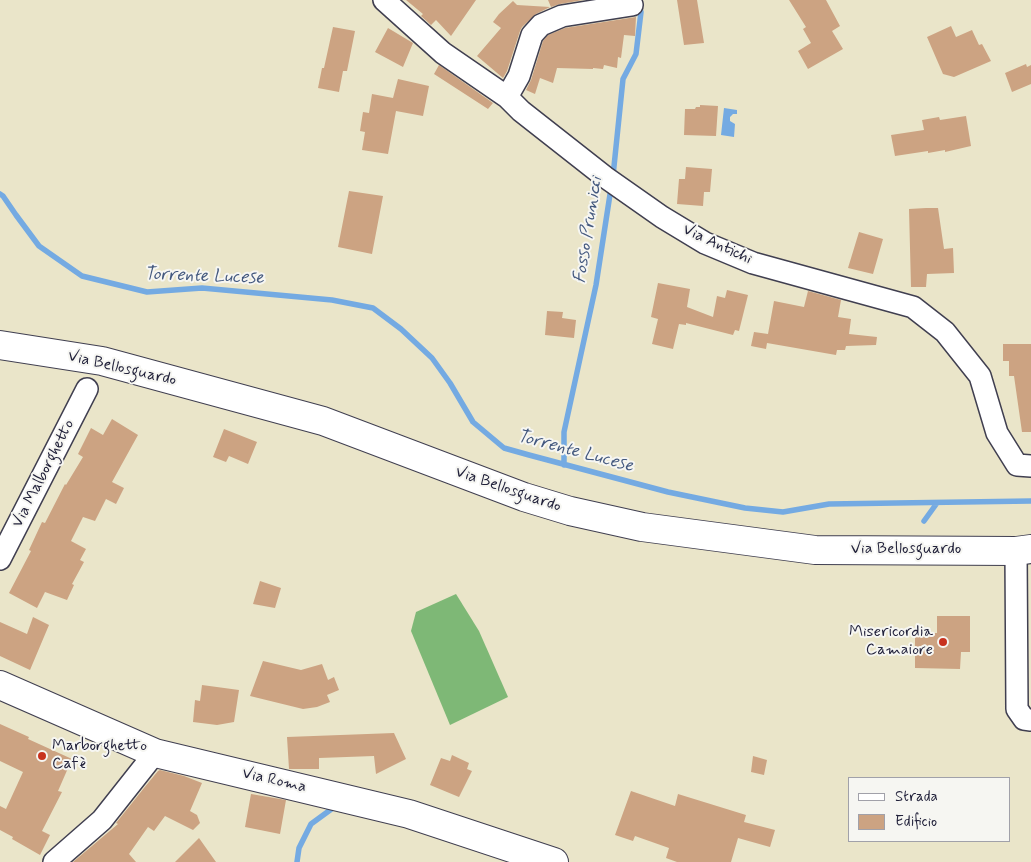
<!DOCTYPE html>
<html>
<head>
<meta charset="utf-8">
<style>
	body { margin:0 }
	#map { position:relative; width:1031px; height:862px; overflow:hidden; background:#eae5c9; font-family:Mynerve,sans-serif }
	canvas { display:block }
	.legend { position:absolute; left:848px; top:777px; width:162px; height:65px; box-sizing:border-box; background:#f6f6f2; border:1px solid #a1a1a9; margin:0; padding:6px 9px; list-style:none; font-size:15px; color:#22223b }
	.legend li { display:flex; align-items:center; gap:10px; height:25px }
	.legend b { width:25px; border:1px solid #a1a1a9 }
</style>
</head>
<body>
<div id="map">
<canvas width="1031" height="862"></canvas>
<ul class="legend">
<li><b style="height:6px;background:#fff"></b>Strada</li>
<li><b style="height:14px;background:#cca382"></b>Edificio</li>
</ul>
</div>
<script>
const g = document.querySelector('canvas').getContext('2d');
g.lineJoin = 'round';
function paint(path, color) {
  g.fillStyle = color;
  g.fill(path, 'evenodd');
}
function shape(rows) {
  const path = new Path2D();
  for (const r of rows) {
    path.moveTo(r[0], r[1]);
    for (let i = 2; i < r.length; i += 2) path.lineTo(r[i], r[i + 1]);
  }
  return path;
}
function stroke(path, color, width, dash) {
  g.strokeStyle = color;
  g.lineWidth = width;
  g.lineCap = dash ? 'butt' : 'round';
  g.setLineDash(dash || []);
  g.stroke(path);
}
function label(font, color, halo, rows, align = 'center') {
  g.font = font + ' Mynerve,sans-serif';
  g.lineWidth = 4;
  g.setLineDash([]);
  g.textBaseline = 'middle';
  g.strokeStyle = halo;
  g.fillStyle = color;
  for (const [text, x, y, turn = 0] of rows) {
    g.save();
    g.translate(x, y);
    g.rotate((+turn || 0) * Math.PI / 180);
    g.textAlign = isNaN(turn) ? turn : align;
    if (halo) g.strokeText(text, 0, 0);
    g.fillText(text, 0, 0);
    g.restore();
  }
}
paint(shape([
	[456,594,479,631,508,697,450,725,411,631,416,612]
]), '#7eb876');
paint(shape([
	[724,108,737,110,737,114,733,114,730,117,730,121,735,124,734,137,721,135]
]), '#74aae2');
stroke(shape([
	[613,176,623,79,636,54,641,12,639,5],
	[0,194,3,196,16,215,39,246,82,276,147,292,202,288,332,300,373,308,401,329,432,358,450,383,473,422,504,448,529,455,668,492,745,508,783,512,829,504,1031,501],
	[564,465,564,432,596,285,611,188],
	[924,521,937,503],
	[297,862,299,848,311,824,337,805]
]), '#74aae2', 5.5);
paint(shape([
	[406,0,476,0,451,36,436,20,431,25,421,16,423,14],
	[548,0,583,0,560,4,551,7],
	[677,0,697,0,704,43,684,45],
	[789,0,826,0,840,26,832,31,843,49,808,69,798,51,811,43,803,29,806,27],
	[513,1,517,5,550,7,536,14,522,27,520,31,507,71,503,78,477,56,501,28,493,22,499,14],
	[636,17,635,36,624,35,621,58,618,57,617,68,604,65,603,69,593,68,593,69,557,68,553,83,540,78,535,94,526,90,531,80,543,41,548,35,565,28],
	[951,26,956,37,972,30,979,45,982,44,991,61,954,77,943,74,927,37],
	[333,27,355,31,347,71,343,71,339,92,318,88,322,68,324,68],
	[388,28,413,43,403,67,375,52],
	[1026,64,1027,67,1031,65,1031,84,1012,92,1005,73],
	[439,65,493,103,488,109,434,74],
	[398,79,429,86,423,116,396,111,388,154,362,150,365,132,360,131,363,112,369,113,372,94,393,98],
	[700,105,718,106,716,136,684,135,685,109,695,109,696,107,700,107],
	[966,116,971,146,945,152,945,150,928,153,928,151,895,156,891,135,924,130,922,120,939,117,940,120],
	[686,167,712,169,710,192,704,192,703,206,677,204,679,179,685,179],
	[349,191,383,196,372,254,338,247],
	[926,208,938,208,944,249,953,248,954,273,927,274,926,287,911,287,909,209],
	[859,232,883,239,873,274,848,268],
	[658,283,690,289,687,307,713,317,717,296,725,298,727,290,748,295,739,331,735,330,733,335,686,323,686,325,679,324,673,349,652,344,658,319,651,317],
	[808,291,841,300,838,317,851,319,849,334,877,337,876,345,846,346,845,350,837,350,836,355,767,343,766,349,751,346,754,332,768,334,774,301,804,307],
	[547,311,563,312,562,318,576,320,574,338,545,335],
	[1003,344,1031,344,1031,432,1022,432,1014,376,1009,376,1009,361,1003,361],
	[112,419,138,435,112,482,124,488,116,504,106,499,95,521,83,517,71,541,86,549,80,560,84,562,72,584,74,585,67,600,45,592,37,608,9,593,31,551,29,550,42,522,45,523,65,484,66,485,83,457,78,454,91,428,103,435],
	[224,429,257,442,248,464,229,456,226,462,213,457],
	[260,581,281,588,275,608,253,604],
	[937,616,970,616,970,652,961,652,960,669,915,668,915,633,937,633],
	[33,617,49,625,30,670,0,656,0,622,27,634],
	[263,661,301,670,322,664,328,680,334,677,339,690,327,695,330,702,317,707,303,709,250,696],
	[202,685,239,690,234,722,217,725,193,722,195,700,200,701],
	[0,724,29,737,28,739,72,759,58,791,62,792,42,831,50,835,40,855,12,839,13,837,0,830,0,806,6,809,23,772,0,761],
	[394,733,406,759,376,774,374,756,319,758,319,769,289,769,287,737],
	[452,755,469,763,467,769,472,771,459,797,430,785,441,758,450,761],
	[753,756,767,760,764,775,751,772],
	[160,770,184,776,202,783,190,811,197,815,200,823,193,830,165,816,154,831,148,827,129,854,136,862,73,862,118,824,116,823,144,788,158,771],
	[631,791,675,806,678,794,746,815,744,822,775,830,770,847,738,838,731,862,677,862,666,858,669,848,635,836,633,841,615,835],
	[251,794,286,800,280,834,245,827],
	[199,838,216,862,175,862]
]), '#cca382');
const minor = shape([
	[384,0,443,53,507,97,521,111,605,177,662,217,705,243,753,263,913,307,945,332,980,376,997,433,1017,465,1031,466],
	[507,97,519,76,532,35,541,25,562,16,632,5],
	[1016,551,1017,709,1024,719,1031,720],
	[0,559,87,389],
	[54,862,102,820,155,753]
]);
const tertiary = shape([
	[0,685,155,753,409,814,554,862]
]);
const secondary = shape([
	[0,345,102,361,323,421,524,497,570,511,642,527,815,550,1016,551,1031,549]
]);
stroke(minor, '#403f50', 24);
stroke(tertiary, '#403f50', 30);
stroke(secondary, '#403f50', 30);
stroke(minor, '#fff', 21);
stroke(tertiary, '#fff', 28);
stroke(secondary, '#fff', 28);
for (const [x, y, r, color] of [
	[943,642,5,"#c8321e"],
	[42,756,5,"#c8321e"]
]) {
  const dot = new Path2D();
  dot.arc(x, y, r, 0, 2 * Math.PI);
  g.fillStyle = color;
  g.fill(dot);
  stroke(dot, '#f6f6f2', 2);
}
label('16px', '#22223b', '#f6f6f2', [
	["Via Antichi",717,245,25],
	["Via Bellosguardo",122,369,13],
	["Via Malborghetto",44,474,-63],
	["Via Bellosguardo",508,490,19],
	["Via Bellosguardo",906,550],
	["Via Roma",274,781,13]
]);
label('16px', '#22223b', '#f6f6f2', [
	["Misericordia",933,633],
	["Camaiore",933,651],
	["Marborghetto",52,747,"left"],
	["Cafè",52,765,"left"]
], 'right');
label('italic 18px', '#43587e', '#f6f6f2', [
	["Fosso Prunicci",589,230,-81],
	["Torrente Lucese",204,277,2],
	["Torrente Lucese",575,452,15]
]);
</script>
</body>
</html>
